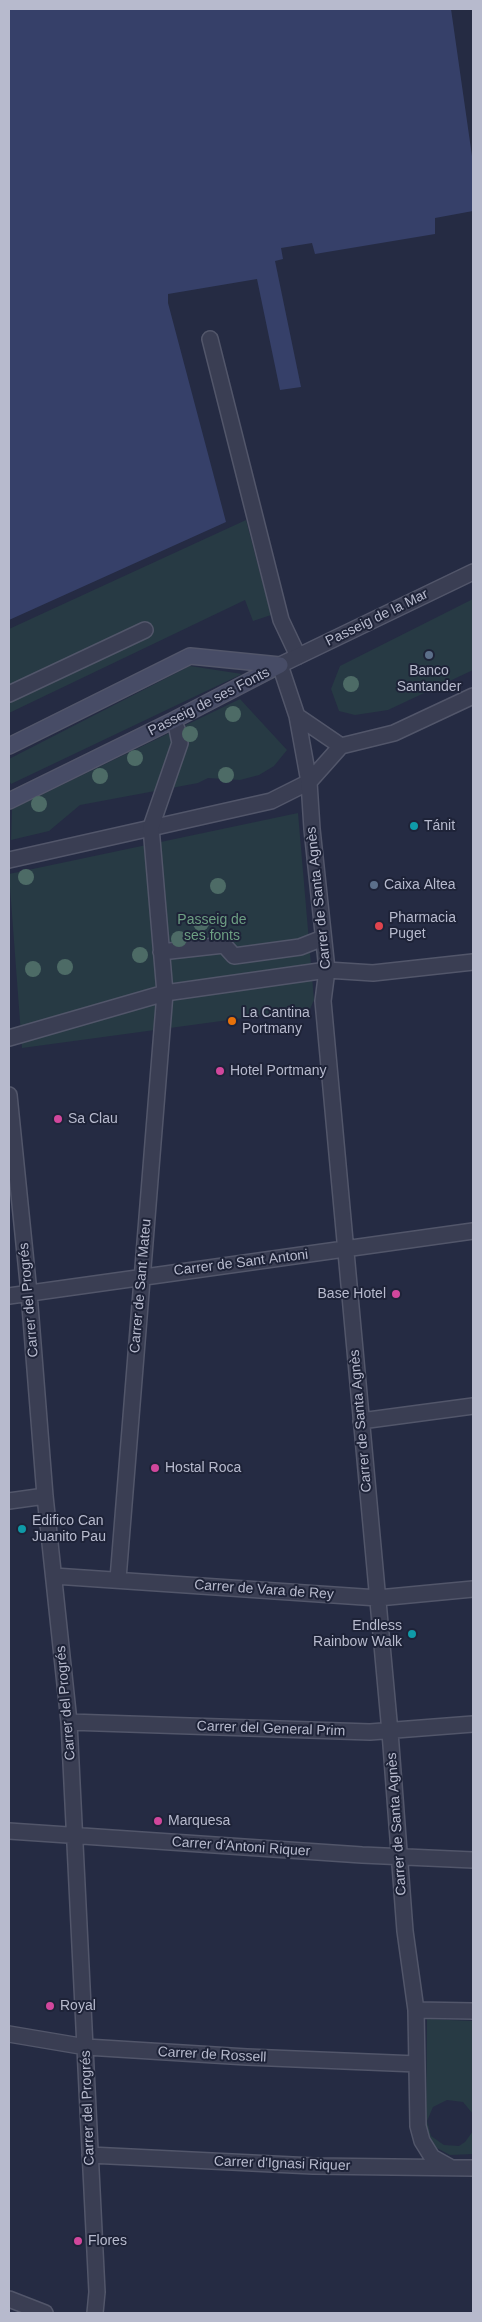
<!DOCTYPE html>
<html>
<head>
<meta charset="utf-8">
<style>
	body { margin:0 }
	#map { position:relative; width:482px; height:2322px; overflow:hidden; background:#252b43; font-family:Helvetica,sans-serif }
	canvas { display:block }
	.frame { position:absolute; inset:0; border:10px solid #b7bacd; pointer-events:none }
</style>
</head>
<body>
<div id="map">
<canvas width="482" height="2322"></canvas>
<div class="frame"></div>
</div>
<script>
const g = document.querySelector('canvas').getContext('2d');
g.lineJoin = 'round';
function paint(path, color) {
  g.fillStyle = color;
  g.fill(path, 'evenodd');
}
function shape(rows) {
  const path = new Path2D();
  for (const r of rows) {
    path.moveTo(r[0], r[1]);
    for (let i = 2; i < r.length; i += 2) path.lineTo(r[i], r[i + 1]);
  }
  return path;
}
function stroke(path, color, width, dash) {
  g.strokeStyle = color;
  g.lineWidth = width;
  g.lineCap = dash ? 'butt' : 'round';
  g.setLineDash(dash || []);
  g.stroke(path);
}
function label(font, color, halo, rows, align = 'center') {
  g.font = font + ' Helvetica,sans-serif';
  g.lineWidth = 4;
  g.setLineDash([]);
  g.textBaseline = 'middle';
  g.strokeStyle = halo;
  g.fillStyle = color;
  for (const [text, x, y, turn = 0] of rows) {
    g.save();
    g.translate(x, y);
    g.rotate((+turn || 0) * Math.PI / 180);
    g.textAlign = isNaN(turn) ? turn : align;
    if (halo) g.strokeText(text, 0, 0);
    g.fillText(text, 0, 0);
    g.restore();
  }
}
paint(shape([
	[246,520,271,615,253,621,245,600,9,713,9,629],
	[473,599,473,670,388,710,355,715,339,711,331,689,340,666],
	[190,666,242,674,11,784,9,780,9,759],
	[240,699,287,750,274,766,259,775,240,780,208,778,198,783,80,805,49,831,11,840,12,809],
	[298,813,314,1000,310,1009,22,1048,9,874],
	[427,2019,473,2021,473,2114,463,2102,447,2100,433,2107,427,2121,431,2136,444,2145,459,2146,465,2142,473,2131,473,2154,450,2155,437,2148,430,2139,426,2126]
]), '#273a44');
paint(shape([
	[9,9,451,9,473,163,473,211,435,218,435,234,315,254,312,243,281,248,283,259,275,261,301,387,280,390,257,279,168,294,168,303,226,522,9,620]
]), '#364069');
const lane = shape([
	[210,339,281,620,298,656],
	[9,860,271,801,309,782]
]);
const street = shape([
	[9,694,145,630],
	[297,716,341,746,394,733,473,696],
	[309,782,341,746],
	[161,952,224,945,234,956,300,947,323,938],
	[9,1038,165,993,327,970,373,973,473,962],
	[9,1095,29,1293,45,1496,69,1722,97,2292,95,2313],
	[9,1296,473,1231],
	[361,1421,473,1406],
	[9,1501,45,1496],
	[54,1576,378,1598,473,1589],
	[118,1579,165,993,151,827,180,743,177,729],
	[69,1722,370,1732,473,1724],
	[9,1831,362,1855,473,1860],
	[416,2010,473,2011],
	[9,2034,86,2047,247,2057,417,2064],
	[90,2155,313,2166,473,2168],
	[450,2167,432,2157,422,2141,418,2126,416,2010,405,1931,390,1732,323,1001,327,970,312,829,309,782,297,716,280,665,473,572],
	[9,2299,45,2313]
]);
const secondary = shape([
	[9,746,190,656,280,665],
	[9,801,172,721,280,665]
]);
stroke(lane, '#52566a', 18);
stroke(street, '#52566a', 18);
stroke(secondary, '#52566a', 18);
stroke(lane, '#3a3e53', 15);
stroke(street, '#3a3e53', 15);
stroke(secondary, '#474c66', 15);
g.fillStyle = '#4d6b66';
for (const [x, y] of [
	[351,684],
	[233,714],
	[190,734],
	[135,758],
	[226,775],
	[100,776],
	[39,804],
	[26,877],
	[218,886],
	[201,923],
	[179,939],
	[140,955],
	[65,967],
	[33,969]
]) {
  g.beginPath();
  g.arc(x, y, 8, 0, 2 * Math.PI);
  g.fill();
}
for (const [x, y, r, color] of [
	[429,655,5,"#5c6f8a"],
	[414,826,5,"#0f9aa8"],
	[374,885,5,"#5c6f8a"],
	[379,926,5,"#e0444e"],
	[232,1021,5,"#e8710a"],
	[220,1071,5,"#d1479c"],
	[58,1119,5,"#d1479c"],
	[396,1294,5,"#d1479c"],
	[155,1468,5,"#d1479c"],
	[22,1529,5,"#0f9aa8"],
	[412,1634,5,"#0f9aa8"],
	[158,1821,5,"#d1479c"],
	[50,2006,5,"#d1479c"],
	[78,2241,5,"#d1479c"]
]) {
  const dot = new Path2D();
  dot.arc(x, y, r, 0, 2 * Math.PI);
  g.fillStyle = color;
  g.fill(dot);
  stroke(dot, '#1e2338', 2);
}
label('14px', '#b7bacd', '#1e2338', [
	["Passeig de la Mar",377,618,-26],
	["Passeig de ses Fonts",209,702,-27],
	["Carrer de Santa Agnès",319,898,-96],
	["Carrer de Sant Antoni",241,1263,-7],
	["Carrer de Sant Mateu",141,1286,-85],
	["Carrer del Progrés",29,1300,-95],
	["Carrer de Santa Agnès",361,1421,-95],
	["Carrer de Vara de Rey",264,1590,4],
	["Carrer del Progrés",66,1703,-95],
	["Carrer del General Prim",271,1729,2],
	["Carrer de Santa Agnès",397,1824,-94],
	["Carrer d'Antoni Riquer",241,1847,4],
	["Carrer de Rossell",212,2055,3],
	["Carrer del Progrés",88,2108,-92],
	["Carrer d'Ignasi Riquer",282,2164,2]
]);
label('14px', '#b7bacd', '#1e2338', [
	["Banco",429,671,"center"],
	["Santander",429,687,"center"],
	["Tánit",424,826],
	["Caixa Altea",384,885],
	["Pharmacia",389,918],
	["Puget",389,934],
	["La Cantina",242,1013],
	["Portmany",242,1029],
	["Hotel Portmany",230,1071],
	["Sa Clau",68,1119],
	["Base Hotel",386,1294,"right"],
	["Hostal Roca",165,1468],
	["Edifico Can",32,1521],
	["Juanito Pau",32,1537],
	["Endless",402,1626,"right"],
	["Rainbow Walk",402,1642,"right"],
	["Marquesa",168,1821],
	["Royal",60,2006],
	["Flores",88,2241]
], 'left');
label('14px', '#6d9f83', '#1e2338', [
	["Passeig de",212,920],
	["ses fonts",212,936]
]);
</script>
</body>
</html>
